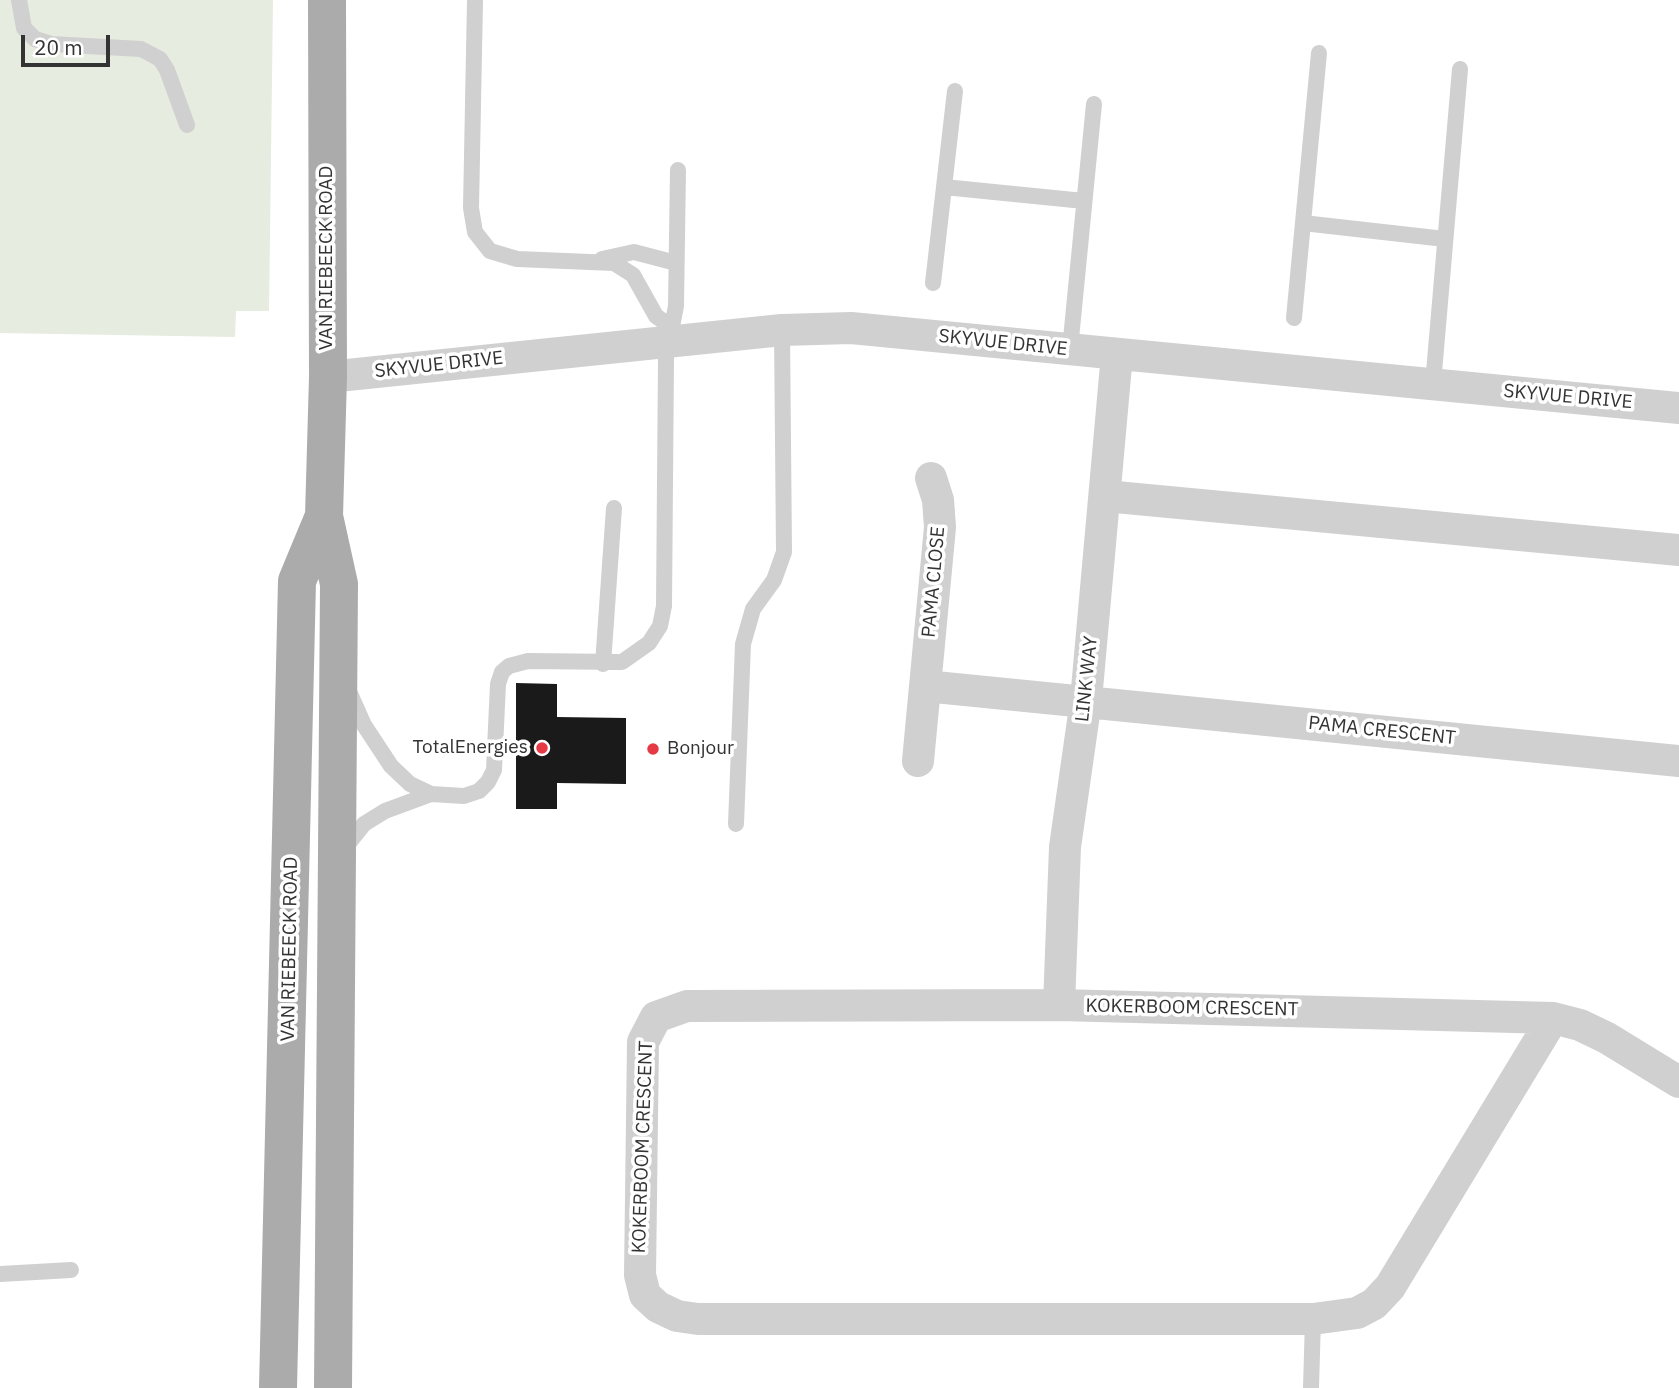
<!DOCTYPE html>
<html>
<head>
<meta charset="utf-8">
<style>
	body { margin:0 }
	#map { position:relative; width:1679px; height:1388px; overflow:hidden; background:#fff; font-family:"IBM Plex Sans",sans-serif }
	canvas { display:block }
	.scale { position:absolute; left:21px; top:35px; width:89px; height:32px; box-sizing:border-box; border:4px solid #333; border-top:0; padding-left:9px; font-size:21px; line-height:24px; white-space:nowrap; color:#333; -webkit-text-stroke:5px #fff; paint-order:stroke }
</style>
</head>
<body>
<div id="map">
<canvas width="1679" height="1388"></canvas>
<div class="scale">20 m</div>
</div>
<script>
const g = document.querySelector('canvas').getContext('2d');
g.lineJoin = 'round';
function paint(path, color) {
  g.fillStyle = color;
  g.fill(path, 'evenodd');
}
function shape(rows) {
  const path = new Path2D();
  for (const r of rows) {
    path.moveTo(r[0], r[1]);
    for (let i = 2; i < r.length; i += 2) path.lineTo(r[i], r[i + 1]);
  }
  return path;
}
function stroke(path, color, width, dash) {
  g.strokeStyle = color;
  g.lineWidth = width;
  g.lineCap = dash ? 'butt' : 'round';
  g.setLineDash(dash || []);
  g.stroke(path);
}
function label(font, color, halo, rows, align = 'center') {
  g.font = font + ' "IBM Plex Sans",sans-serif';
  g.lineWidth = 7;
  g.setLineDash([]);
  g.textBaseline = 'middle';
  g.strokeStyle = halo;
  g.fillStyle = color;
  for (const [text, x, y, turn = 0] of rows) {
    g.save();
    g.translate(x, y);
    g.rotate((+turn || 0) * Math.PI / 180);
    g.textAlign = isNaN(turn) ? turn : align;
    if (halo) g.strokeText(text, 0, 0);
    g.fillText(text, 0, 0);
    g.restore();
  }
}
paint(shape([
	[0,0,273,0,269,311,236,311,235,337,0,333]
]), '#e6ecdf');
paint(shape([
	[516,683,557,684,557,717,626,718,626,784,557,783,557,809,516,809]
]), '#1a1a1a');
stroke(shape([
	[19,0,24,28,35,39,51,44,141,49,160,59,167,70,187,125],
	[475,0,471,208,475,232,490,251,517,259,614,263,633,275,656,316,671,327],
	[944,187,1084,201],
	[1303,223,1445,239],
	[602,259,634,252,676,263],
	[933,283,955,91],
	[1294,318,1319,53],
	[1070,349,1094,104],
	[1433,384,1460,69],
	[603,664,614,508],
	[348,689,364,725,391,766,410,784,431,794],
	[736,824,743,644,753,609,774,580,784,552,782,330],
	[344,849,364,824,385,811,431,794,464,796,479,791,488,782,494,770,498,684,502,672,509,666,528,661,622,662,649,643,660,626,664,606,666,358,676,306,678,170],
	[0,1274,71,1270],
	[1311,1388,1313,1319]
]), '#d0d0d0', 16);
stroke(shape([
	[328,377,782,330,851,328,1679,408],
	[1105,496,1679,550],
	[925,686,1679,761],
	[918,761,940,527,938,500,931,478],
	[1059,1005,1065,847,1086,700,1117,354],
	[1553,1018,1390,1287,1374,1304,1357,1313,1313,1319,698,1319,677,1316,658,1307,645,1295,640,1275,643,1042,656,1017,687,1006,1059,1005,1553,1018,1580,1025,1607,1038,1679,1082]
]), '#d0d0d0', 32);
stroke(shape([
	[327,0,328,377,324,516,339,584,333,1388],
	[278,1388,297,581,324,516]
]), '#ababab', 38);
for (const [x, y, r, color] of [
	[542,748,7,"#e63946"],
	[653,749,7,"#e63946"]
]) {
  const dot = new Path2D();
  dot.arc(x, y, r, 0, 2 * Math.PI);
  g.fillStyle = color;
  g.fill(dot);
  stroke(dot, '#fff', 2.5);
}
label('19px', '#333', '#fff', [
	["VAN RIEBEECK ROAD",327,258,-90],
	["SKYVUE DRIVE",1003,343,6],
	["SKYVUE DRIVE",439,365,-6],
	["SKYVUE DRIVE",1568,397,5],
	["PAMA CLOSE",934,582,-85],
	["LINK WAY",1087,679,-84],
	["PAMA CRESCENT",1382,731,6],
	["VAN RIEBEECK ROAD",290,949,-89],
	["KOKERBOOM CRESCENT",1192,1008,1],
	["KOKERBOOM CRESCENT",643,1147,-88]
]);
label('19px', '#333', '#fff', [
	["TotalEnergies",528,748],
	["Bonjour",667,749,"left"]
], 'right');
</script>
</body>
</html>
